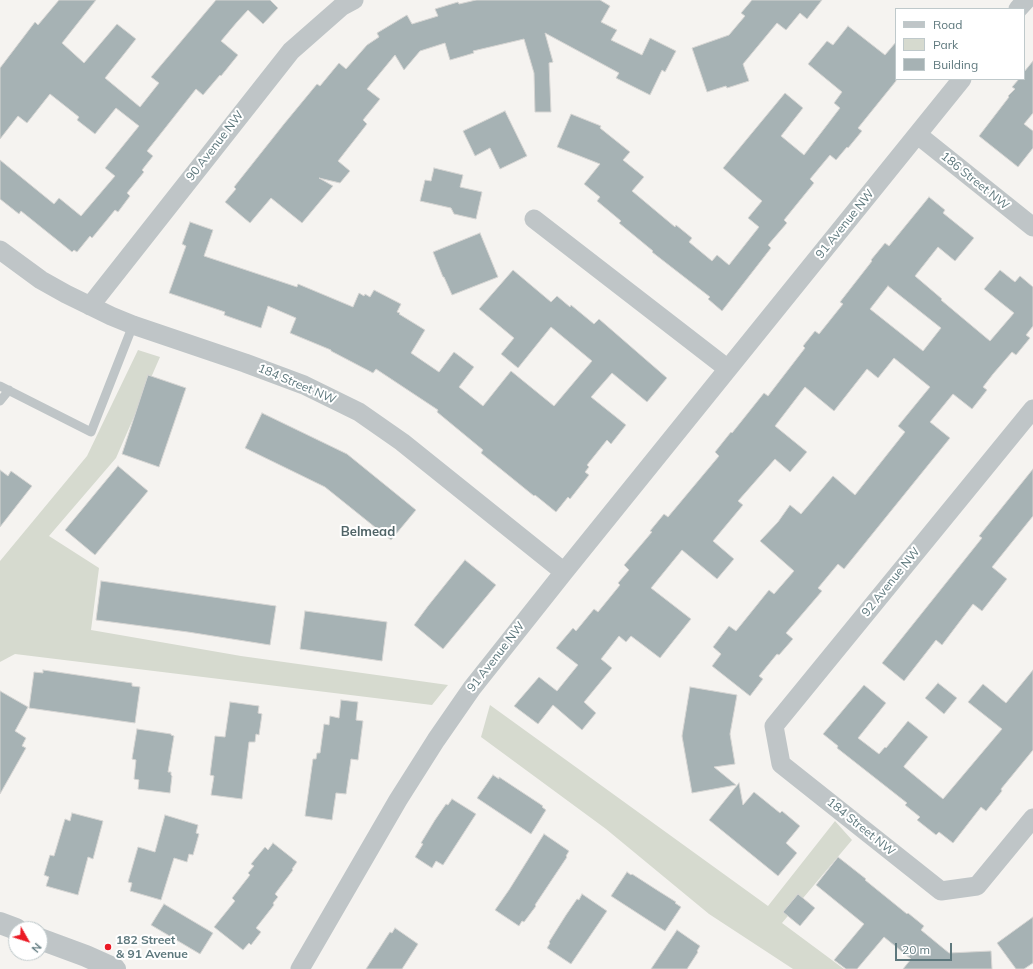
<!DOCTYPE html>
<html>
<head>
<meta charset="utf-8">
<style>
	body { margin:0 }
	#map { position:relative; width:1033px; height:969px; overflow:hidden; background:#f5f3f0; font-family:Mulish,sans-serif }
	canvas { display:block }
	.legend { position:absolute; left:895px; top:8px; width:130px; height:72px; box-sizing:border-box; background:#fff; border:1px solid #bfc9cb; margin:0; padding:5px 7px; list-style:none; font-size:12px; color:#5e787d }
	.legend li { display:flex; align-items:center; gap:8px; height:20px }
	.legend b { width:20px; border:1px solid #bfc9cb }
	.north { position:absolute; left:8px; top:921px; width:40px; height:40px; box-sizing:border-box; background:#fff; border:1px solid #bfc9cb; border-radius:50%; rotate:129deg; font-size:11px; font-weight:700; line-height:16px; text-align:center; color:#5e787d }
	.north::after { content:''; display:block; margin:auto; width:14px; height:18px; background:#eb1924; clip-path:polygon(50% 0,100% 100%,50% 72%,0 100%) }
	.scale { position:absolute; left:895px; top:943px; width:57px; height:18px; box-sizing:border-box; border:2px solid #5e787d; border-top:0; padding-left:5px; font-size:12px; line-height:14px; white-space:nowrap; color:#5e787d; -webkit-text-stroke:3px #fff; paint-order:stroke }
</style>
</head>
<body>
<div id="map">
<canvas width="1033" height="969"></canvas>
<ul class="legend">
<li><b style="height:5px;background:#bfc5c7"></b>Road</li>
<li><b style="height:11px;background:#d6dacf"></b>Park</li>
<li><b style="height:11px;background:#a6b2b4"></b>Building</li>
</ul>
<div class="north">N</div>
<div class="scale">20 m</div>
</div>
<script>
const g = document.querySelector('canvas').getContext('2d');
g.lineJoin = 'round';
function paint(path, color) {
  g.fillStyle = color;
  g.fill(path, 'evenodd');
}
function shape(rows) {
  const path = new Path2D();
  for (const r of rows) {
    path.moveTo(r[0], r[1]);
    for (let i = 2; i < r.length; i += 2) path.lineTo(r[i], r[i + 1]);
  }
  return path;
}
function stroke(path, color, width, dash) {
  g.strokeStyle = color;
  g.lineWidth = width;
  g.lineCap = dash ? 'butt' : 'round';
  g.setLineDash(dash || []);
  g.stroke(path);
}
function label(font, color, halo, rows, align = 'center') {
  g.font = font + ' Mulish,sans-serif';
  g.lineWidth = 4;
  g.setLineDash([]);
  g.textBaseline = 'middle';
  g.strokeStyle = halo;
  g.fillStyle = color;
  for (const [text, x, y, turn = 0] of rows) {
    g.save();
    g.translate(x, y);
    g.rotate((+turn || 0) * Math.PI / 180);
    g.textAlign = isNaN(turn) ? turn : align;
    if (halo) g.strokeText(text, 0, 0);
    g.fillText(text, 0, 0);
    g.restore();
  }
}
paint(shape([
	[138,350,160,357,116,458,49,536,99,568,91,630,241,656,448,685,432,705,15,654,0,662,0,561,87,456],
	[490,705,768,906,835,821,852,840,782,923,844,969,793,969,709,914,606,829,481,737]
]), '#d6dacf');
const building = shape([
	[59,0,96,0,62,43,84,63,117,24,136,39,105,78,140,107,159,83,151,77,216,0,270,0,278,8,263,24,248,10,237,22,221,41,238,55,221,76,220,75,203,95,196,89,147,151,153,156,142,170,144,172,127,193,130,196,118,212,115,210,92,238,90,236,77,252,74,250,72,252,21,211,19,214,0,199,0,160,54,204,59,198,81,216,115,176,105,168,139,126,116,108,95,134,77,120,79,117,50,94,27,123,18,116,0,139,0,68,35,22,38,25,59,0],
	[476,0,600,0,610,6,601,22,617,30,611,40,642,55,650,38,676,51,665,72,662,70,650,95,616,78,619,73,545,33,553,62,549,63,551,112,535,112,534,73,524,39,473,51,474,53,450,60,445,43,420,51,404,70,395,55,367,89,380,99,363,120,367,124,338,161,350,171,340,183,319,178,333,186,302,223,271,198,250,223,225,202,236,189,234,187,284,124,317,84,320,86,339,63,346,69,367,45,379,37,377,33,407,15,412,24,438,16,435,9,458,2,459,4,476,0],
	[752,0,822,0,807,19,800,13,786,30,777,23,743,64,749,81,727,88,726,86,707,92,692,48,729,35,745,16,741,13,752,0],
	[848,26,885,55,896,42,896,81,858,128,862,131,848,148,847,147,836,160,830,155,810,179,814,183,784,220,787,223,768,245,771,248,722,311,708,299,710,297,652,252,653,251,619,223,621,221,597,201,600,197,584,184,600,164,557,147,571,114,601,126,600,128,630,152,623,160,644,177,632,191,675,227,676,225,692,238,689,242,712,261,717,255,729,265,759,227,748,218,762,201,723,168,785,93,803,108,781,136,804,155,840,108,834,103,842,92,808,64,827,41,833,45,848,26],
	[1033,61,1033,113,1024,124,1033,131,1033,148,1018,167,979,136,1009,97,1008,96,1015,89,1012,87,1019,79,1024,79,1024,72,1033,61],
	[505,111,527,156,500,169,490,148,475,156,463,131,505,111],
	[434,168,463,175,460,187,482,192,476,219,454,214,451,208,420,201,425,180,431,181,434,168],
	[929,197,945,210,943,213,974,238,955,261,938,247,915,276,942,299,941,300,990,341,1014,313,984,289,1000,270,1015,282,1020,276,1033,287,1033,326,1026,335,1030,338,1016,355,1012,352,993,374,983,387,987,390,972,409,953,394,930,422,950,438,844,569,838,564,818,588,822,591,786,633,793,639,779,655,777,654,759,676,763,679,750,696,712,666,721,654,713,647,729,626,736,631,769,590,774,594,794,571,760,541,778,522,790,505,801,514,833,476,855,495,905,432,898,426,930,387,894,358,878,378,867,369,834,411,805,387,775,426,807,452,790,472,775,459,738,501,743,505,713,541,734,559,717,579,682,550,651,588,691,619,675,639,660,658,631,636,626,642,619,636,601,659,612,668,584,702,596,713,582,730,553,705,538,724,514,706,539,677,557,691,578,665,556,648,573,628,576,631,594,609,598,612,620,585,618,583,629,570,624,565,652,532,650,531,664,514,668,517,719,456,715,452,731,432,732,433,764,393,768,396,805,348,803,346,815,331,819,334,843,304,840,302,872,261,871,260,885,243,889,246,929,197],
	[888,286,941,328,923,351,870,309,888,286],
	[190,222,213,230,204,256,297,287,298,284,353,307,359,293,364,296,365,294,370,297,374,290,401,304,397,312,400,313,399,314,425,330,411,353,439,372,454,352,474,367,459,387,483,406,511,371,554,406,592,361,551,327,518,368,501,354,514,338,479,309,513,270,551,302,557,296,570,307,571,305,594,324,599,319,667,378,647,402,612,373,591,397,626,425,611,444,607,440,587,465,589,467,585,472,589,475,570,499,568,497,556,512,535,495,534,496,481,453,483,450,437,412,438,410,376,369,373,373,331,351,331,350,290,333,296,318,268,306,261,328,224,315,225,312,169,293,186,246,182,244,190,222],
	[480,233,498,277,452,295,444,277,443,277,433,252,480,233],
	[148,375,186,388,159,467,122,454,148,375],
	[262,413,347,454,416,510,391,540,325,487,245,448,262,413],
	[118,466,148,491,95,555,65,530,118,466],
	[1033,469,1033,516,992,567,1007,579,982,611,973,604,942,645,936,640,904,681,882,663,982,538,979,536,1033,469],
	[0,470,8,476,11,471,32,486,0,527,0,470],
	[465,560,496,585,443,649,414,625,428,606,465,560],
	[101,581,276,606,270,645,188,632,96,620,101,581],
	[305,611,387,622,382,661,300,649,305,611],
	[43,670,132,683,132,686,140,687,135,723,29,708,34,672,43,673,43,670],
	[1033,670,1033,750,1001,789,1002,791,986,811,981,807,953,843,939,832,936,835,917,820,920,817,905,805,907,803,837,748,838,746,823,734,864,685,886,703,858,738,879,754,885,747,886,748,908,721,928,737,904,766,904,767,943,799,1002,729,968,702,983,684,1006,703,1033,670],
	[938,683,957,698,944,714,925,698,938,683],
	[690,687,737,695,730,734,735,764,714,767,736,785,692,793,682,736,690,687],
	[0,691,28,707,15,731,26,738,22,746,26,748,0,794,0,691],
	[341,700,358,702,356,720,363,721,358,760,351,759,346,794,336,793,332,820,305,816,313,759,316,759,317,753,320,753,324,724,329,725,330,716,339,718,341,700],
	[230,702,259,706,258,713,262,714,259,735,256,734,255,742,249,742,242,799,211,795,214,776,210,775,215,736,225,737,230,702],
	[137,729,171,734,171,735,174,736,168,772,171,772,171,775,172,776,170,793,138,789,139,780,134,779,136,760,132,759,137,729],
	[493,775,499,779,499,777,543,806,542,807,546,810,531,834,477,798,493,775],
	[739,783,743,805,754,792,780,813,782,811,800,826,786,843,797,853,778,876,709,820,739,783],
	[452,799,476,814,443,865,436,861,432,868,415,857,423,844,421,843,435,820,446,804,448,805,452,799],
	[72,813,103,821,93,859,88,857,78,895,46,886,49,877,44,875,50,855,54,856,65,819,70,821,72,813],
	[165,815,198,825,196,833,199,834,193,855,189,854,187,862,174,858,161,900,130,891,132,883,128,882,138,847,155,852,165,815],
	[544,834,569,851,566,856,567,857,535,905,536,906,524,922,522,921,519,926,495,910,509,890,544,834],
	[273,843,297,862,292,869,293,870,275,894,278,897,273,903,274,905,256,928,261,932,251,945,249,943,243,950,214,927,235,901,232,898,250,875,248,873,254,866,251,864,265,847,268,850,273,843],
	[838,857,866,879,865,880,907,914,908,913,924,926,921,930,949,953,991,951,992,969,903,969,911,959,884,937,857,969,846,969,834,960,864,924,816,885,838,857],
	[627,872,631,875,632,874,660,892,676,902,675,903,681,907,665,931,611,896,627,872],
	[582,894,607,911,571,964,547,948,550,943,549,942,566,915,577,899,579,900,582,894],
	[798,894,815,908,800,926,783,912,798,894],
	[164,904,213,933,200,954,151,925,164,904],
	[1033,917,1033,963,1024,969,1016,969,997,943,1033,917],
	[395,928,418,944,402,969,366,969,390,932,392,933,395,928],
	[677,930,700,946,697,951,698,952,687,969,651,969,677,930]
]);
paint(building, '#a6b2b4');
stroke(building, '#d6d5d3', 1);
stroke(shape([
	[0,386,91,432,133,325],
	[0,401,9,390]
]), '#bfc5c7', 9);
stroke(shape([
	[1018,9,1026,0],
	[918,135,1033,227],
	[534,219,728,369],
	[0,250,41,280,66,294,111,316,133,325,245,363,304,385,359,412,402,442,564,572],
	[90,306,291,51,341,7,354,0],
	[1033,409,774,726,781,764,941,891,977,886,1033,818],
	[300,969,398,800,436,740,472,688,564,572,962,79]
]), '#bfc5c7', 19);
stroke(shape([
	[0,923,16,929],
	[40,939,86,956,115,969]
]), '#bfc5c7', 22);
for (const [x, y, r, color] of [
	[108,947,4,"#eb1924"]
]) {
  const dot = new Path2D();
  dot.arc(x, y, r, 0, 2 * Math.PI);
  g.fillStyle = color;
  g.fill(dot);
  stroke(dot, '#fff', 1.5);
}
label('12px', '#5e787d', '#fff', [
	["90 Avenue NW",215,146,-52],
	["186 Street NW",975,181,39],
	["91 Avenue NW",845,224,-51],
	["184 Street NW",297,384,23],
	["92 Avenue NW",891,582,-51],
	["91 Avenue NW",496,657,-52],
	["184 Street NW",861,827,39]
]);
label('bold 12px', '#5e787d', '#fff', [
	["182 Street",116,940],
	["& 91 Avenue",116,954]
], 'left');
label('bold 13px', '#506467', '#fff', [
	["Belmead",368,532]
]);
</script>
</body>
</html>
